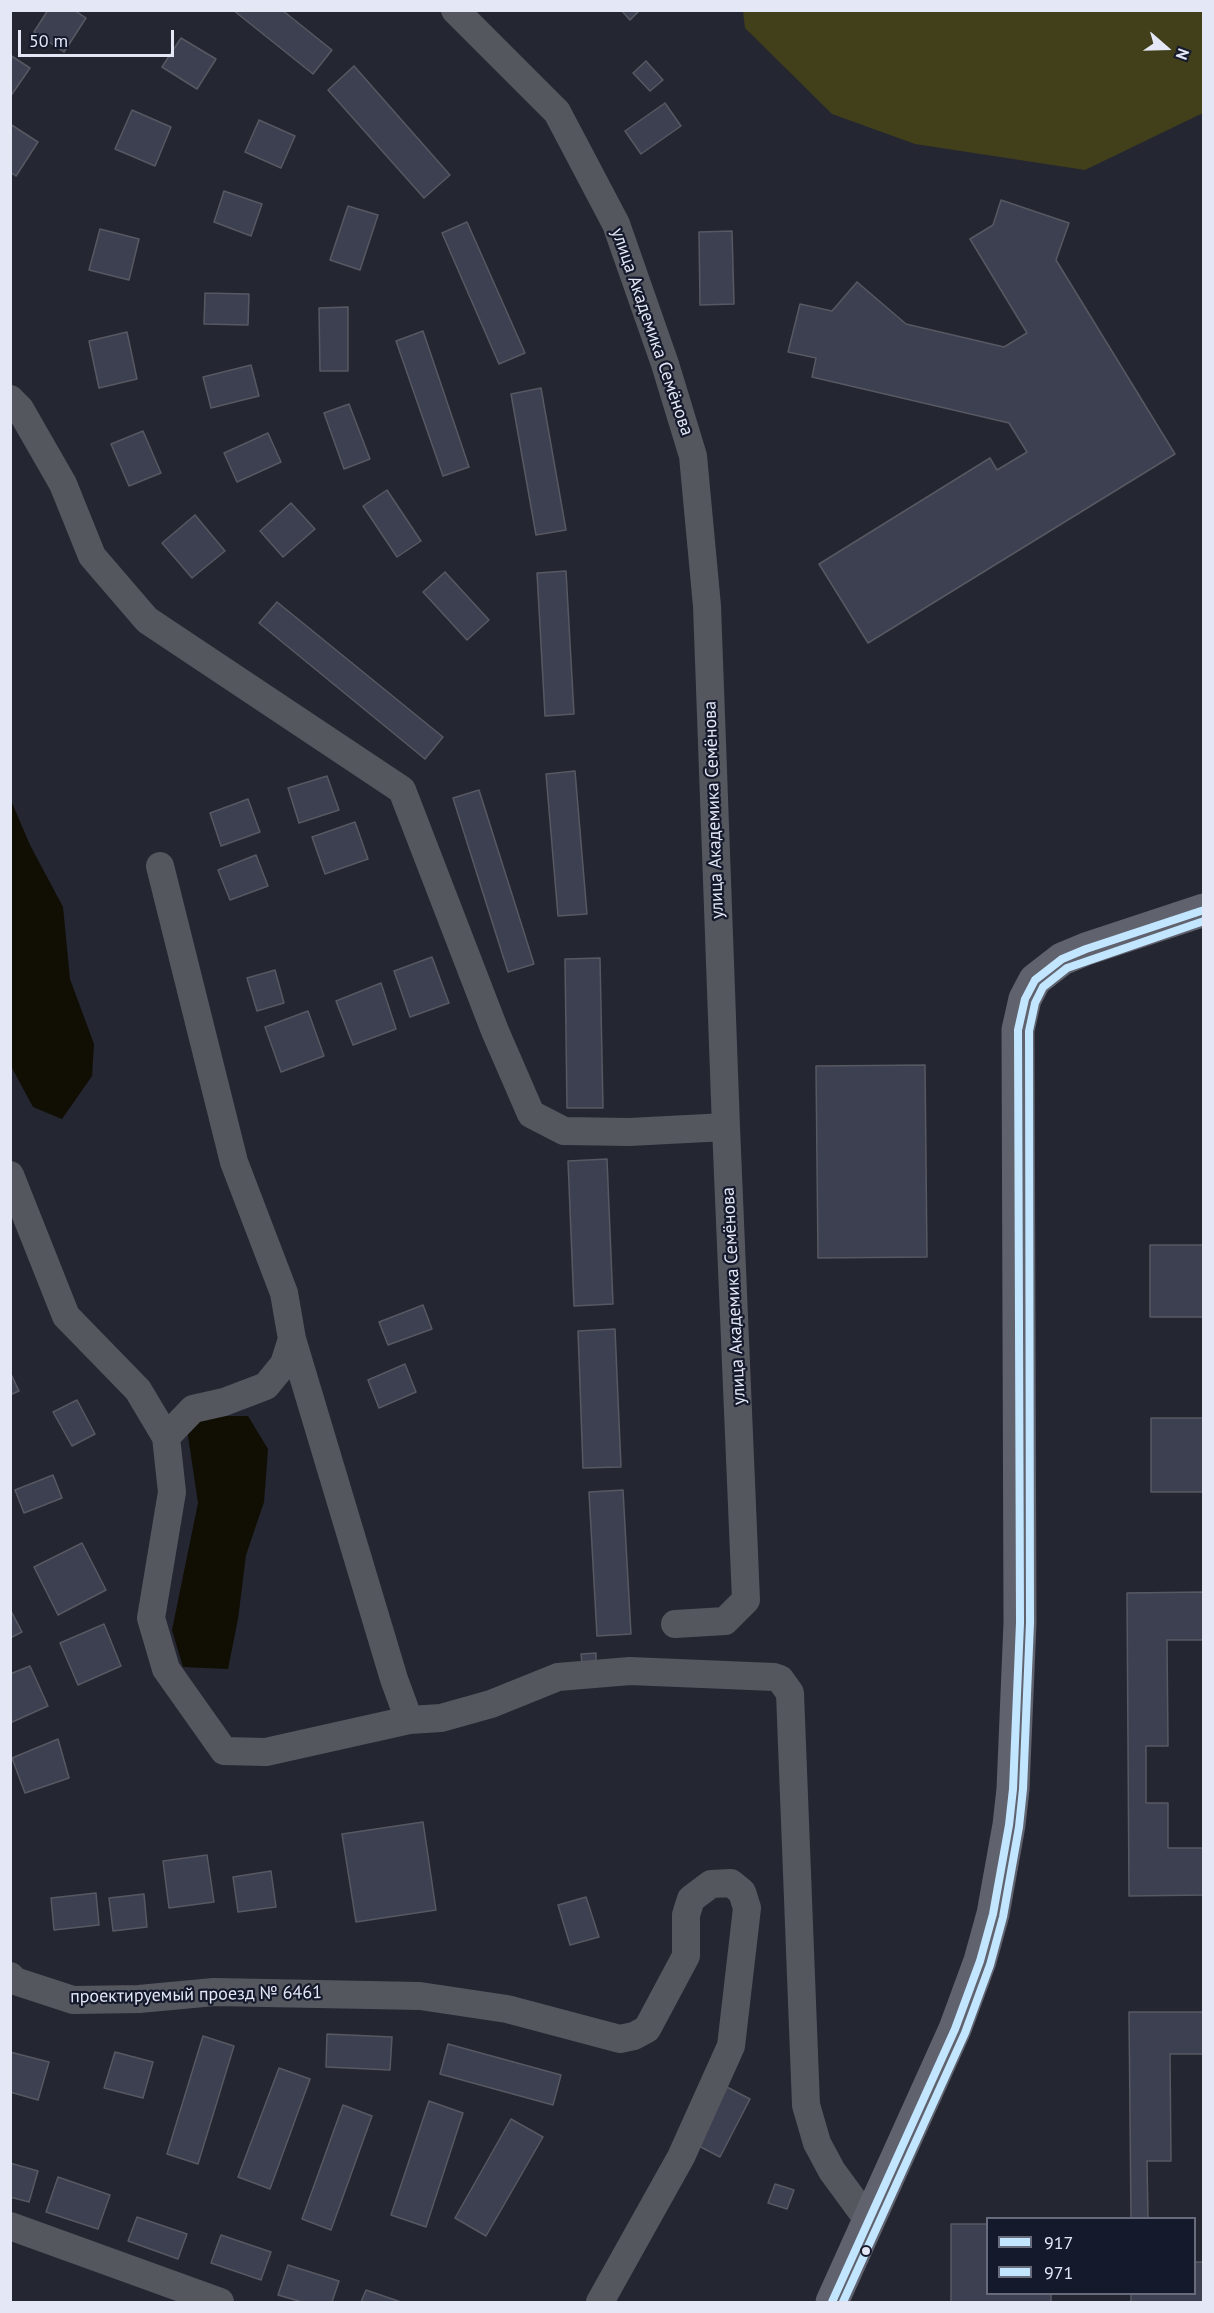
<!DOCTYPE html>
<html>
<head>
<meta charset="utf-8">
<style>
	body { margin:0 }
	#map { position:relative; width:1214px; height:2313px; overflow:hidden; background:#242631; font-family:"PT Sans",sans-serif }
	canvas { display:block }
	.frame { position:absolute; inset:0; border:12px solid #e4e7f5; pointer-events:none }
	.legend { position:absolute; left:986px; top:2217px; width:210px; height:78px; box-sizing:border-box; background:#15192c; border:2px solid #686b7c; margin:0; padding:8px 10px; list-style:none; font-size:18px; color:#e4e7f5 }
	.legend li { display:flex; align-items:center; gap:12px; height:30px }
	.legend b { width:30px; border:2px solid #686b7c }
	.north { position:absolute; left:1136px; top:18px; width:60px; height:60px; -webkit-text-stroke:4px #15192c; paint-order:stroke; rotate:110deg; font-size:16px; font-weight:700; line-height:24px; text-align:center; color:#e4e7f5 }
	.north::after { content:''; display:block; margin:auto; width:21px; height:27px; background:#e4e7f5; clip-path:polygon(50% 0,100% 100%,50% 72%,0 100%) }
	.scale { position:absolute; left:18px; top:30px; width:156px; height:27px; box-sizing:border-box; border:3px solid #e4e7f5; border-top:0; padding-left:8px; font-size:18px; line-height:21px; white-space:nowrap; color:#e4e7f5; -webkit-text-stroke:4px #15192c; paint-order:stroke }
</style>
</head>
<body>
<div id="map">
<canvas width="1214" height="2313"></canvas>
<div class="frame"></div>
<ul class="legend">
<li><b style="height:8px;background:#c2e6ff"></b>917</li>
<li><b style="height:8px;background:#c2e6ff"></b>971</li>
</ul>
<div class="north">N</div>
<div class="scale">50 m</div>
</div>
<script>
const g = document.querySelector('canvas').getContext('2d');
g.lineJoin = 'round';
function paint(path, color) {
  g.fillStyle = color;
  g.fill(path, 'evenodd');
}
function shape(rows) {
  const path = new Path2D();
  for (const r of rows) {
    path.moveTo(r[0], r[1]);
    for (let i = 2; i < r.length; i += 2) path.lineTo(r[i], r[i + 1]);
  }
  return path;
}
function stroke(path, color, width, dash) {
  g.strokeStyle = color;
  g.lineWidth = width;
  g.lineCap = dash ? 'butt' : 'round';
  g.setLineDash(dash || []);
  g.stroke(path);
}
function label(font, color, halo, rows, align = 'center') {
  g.font = font + ' "PT Sans",sans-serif';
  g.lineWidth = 4.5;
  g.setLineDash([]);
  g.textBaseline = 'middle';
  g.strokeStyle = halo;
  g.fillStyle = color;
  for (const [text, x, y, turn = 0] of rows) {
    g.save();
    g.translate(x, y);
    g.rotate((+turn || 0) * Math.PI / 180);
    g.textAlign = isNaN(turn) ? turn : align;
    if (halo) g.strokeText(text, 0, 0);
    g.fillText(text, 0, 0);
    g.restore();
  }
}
paint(shape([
	[743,11,1203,11,1203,113,1085,170,915,144,832,114,745,28]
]), '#423f1b');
paint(shape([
	[10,798,30,845,63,907,70,979,94,1044,92,1076,62,1119,33,1107,11,1066],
	[203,1416,248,1416,268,1449,264,1502,246,1555,238,1619,228,1669,183,1667,172,1630,198,1503,187,1429]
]), '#110e04');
const building = shape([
	[48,10,74,10,86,18,64,52,34,32,48,10],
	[233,10,282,10,332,50,313,74,233,10],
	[621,10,640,10,630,20,621,10],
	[181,38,216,59,197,89,162,67,181,38],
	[10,55,30,68,10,97,10,55],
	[646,61,663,80,650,91,633,73,646,61],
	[354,66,450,175,424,198,328,90,354,66],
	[665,103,681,126,641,154,625,131,665,103],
	[132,110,171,127,155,166,115,149,132,110],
	[259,120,295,136,281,168,245,152,259,120],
	[10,124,38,142,16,176,10,172,10,124],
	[224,191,262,204,251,236,214,222,224,191],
	[1001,200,1069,223,1056,260,1175,454,868,643,819,564,990,458,997,470,1027,452,1009,423,812,377,816,358,788,352,800,304,832,311,857,282,906,324,1004,347,1027,333,970,239,993,225,1001,200],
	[348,206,378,215,360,270,330,260,348,206],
	[467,222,525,353,499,364,442,233,467,222],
	[100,229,139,239,129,280,89,270,100,229],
	[732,231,734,304,700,305,699,232,732,231],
	[205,293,249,294,248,325,204,324,205,293],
	[348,307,348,371,320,371,319,308,348,307],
	[423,331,469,467,443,476,396,341,423,331],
	[127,332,137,379,99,388,89,341,127,332],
	[251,365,259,396,211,408,203,377,251,365],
	[541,388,566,530,536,535,511,394,541,388],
	[349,404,370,459,344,469,324,413,349,404],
	[143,431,161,473,129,486,111,444,143,431],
	[268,433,281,462,237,482,224,453,268,433],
	[387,490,421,541,397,557,363,506,387,490],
	[291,503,315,529,283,557,260,531,291,503],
	[195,515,225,551,192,578,162,543,195,515],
	[566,571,574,714,545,716,537,573,566,571],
	[445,572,489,620,467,640,423,592,445,572],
	[277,602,443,737,425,759,259,623,277,602],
	[575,771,587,914,558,916,546,774,575,771],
	[327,776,339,810,299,823,288,788,327,776],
	[479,790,534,964,508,972,453,798,479,790],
	[248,799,260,832,221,846,210,813,248,799],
	[355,822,368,859,325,874,312,837,355,822],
	[256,855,268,886,230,900,218,870,256,855],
	[432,957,449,1003,410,1017,394,971,432,957],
	[600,958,603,1108,567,1108,565,959,600,958],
	[275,970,284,1003,257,1011,247,978,275,970],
	[381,983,396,1029,353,1045,336,1001,381,983],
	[308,1011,324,1056,281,1072,265,1027,308,1011],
	[925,1065,927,1257,818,1258,816,1066,925,1065],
	[607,1159,613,1304,574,1306,568,1161,607,1159],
	[1150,1245,1204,1245,1204,1317,1150,1317,1150,1245],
	[423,1305,432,1329,388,1345,379,1322,423,1305],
	[615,1329,621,1467,583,1468,578,1331,615,1329],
	[405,1364,416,1392,379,1408,368,1380,405,1364],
	[10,1372,19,1391,10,1395,10,1372],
	[77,1400,95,1434,72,1446,53,1412,77,1400],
	[1151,1418,1204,1418,1204,1492,1151,1492,1151,1418],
	[53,1475,62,1498,24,1513,15,1490,53,1475],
	[623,1490,631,1634,597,1636,589,1492,623,1490],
	[82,1543,106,1590,58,1615,34,1567,82,1543],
	[1204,1592,1204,1640,1167,1640,1168,1746,1146,1746,1146,1803,1168,1803,1168,1848,1204,1848,1204,1895,1129,1896,1127,1593,1204,1592],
	[10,1609,22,1632,10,1638,10,1609],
	[104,1624,121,1666,78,1685,60,1643,104,1624],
	[596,1653,596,1664,582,1664,581,1654,596,1653],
	[30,1666,48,1706,10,1723,10,1674,30,1666],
	[58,1739,69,1778,25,1793,12,1758,58,1739],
	[423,1822,436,1910,356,1922,342,1834,423,1822],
	[207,1855,214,1902,169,1908,163,1861,207,1855],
	[271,1871,276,1907,238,1912,233,1877,271,1871],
	[96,1893,99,1925,54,1930,51,1898,96,1893],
	[144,1894,147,1927,113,1931,109,1898,144,1894],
	[586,1897,599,1937,570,1945,558,1905,586,1897],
	[1129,2012,1204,2012,1204,2054,1170,2054,1171,2161,1147,2161,1148,2218,1131,2218,1129,2012],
	[327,2034,392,2037,390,2070,326,2067,327,2034],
	[203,2036,234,2046,198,2164,167,2154,203,2036],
	[448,2044,561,2075,553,2105,440,2074,448,2044],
	[10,2052,49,2062,38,2100,10,2092,10,2052],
	[115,2052,153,2062,143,2098,104,2088,115,2052],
	[279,2068,310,2079,270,2189,238,2177,279,2068],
	[723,2085,750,2099,720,2157,693,2143,723,2085],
	[429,2101,463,2113,426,2227,391,2215,429,2101],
	[343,2105,372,2116,331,2230,302,2219,343,2105],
	[511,2119,543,2137,486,2236,455,2218,511,2119],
	[10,2163,38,2171,29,2202,10,2197,10,2163],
	[58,2177,110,2195,98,2229,46,2212,58,2177],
	[775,2184,794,2190,787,2209,768,2203,775,2184],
	[137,2217,187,2234,178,2259,128,2241,137,2217],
	[951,2224,988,2224,988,2294,1051,2294,1051,2302,951,2302,951,2224],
	[221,2235,271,2252,261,2280,211,2263,221,2235],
	[1194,2262,1204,2262,1204,2302,1131,2302,1131,2294,1194,2294,1194,2262],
	[288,2265,339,2281,332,2302,302,2302,278,2295,288,2265],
	[366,2290,401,2302,361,2302,366,2290]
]);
paint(building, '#3d4051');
stroke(building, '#575962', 1.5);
stroke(shape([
	[455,10,557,112,616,224,665,364,693,456,707,606,726,1127,746,1600,725,1621,675,1624],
	[10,399,20,409,63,484,92,556,147,620,402,790,495,1031,531,1114,564,1131,629,1132,726,1127],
	[160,866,234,1162,284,1293,292,1339,284,1364,266,1386,224,1402,193,1409,166,1437,172,1492,151,1618,166,1669,224,1751,266,1752,409,1720,441,1718,491,1704,558,1677,630,1671,774,1677,780,1679,790,1693,806,2105,817,2143,832,2171,868,2220],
	[10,1175,66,1316,138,1390,166,1437],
	[292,1339,394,1679,409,1720],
	[10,1976,15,1981,73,2000,139,1999,214,1992,420,1996,507,2009,620,2039,634,2036,647,2029,686,1956,686,1915,691,1899,711,1884,731,1883,742,1892,747,1908,731,2046,681,2157,600,2302],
	[10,2226,220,2302]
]), '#55575f', 28);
stroke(shape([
	[832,2302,955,2029,980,1961,993,1914,1009,1825,1013,1789,1020,1623,1018,1030,1025,999,1035,980,1062,959,1086,949,1204,910]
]), '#60626e', 33);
stroke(shape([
	[832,2302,955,2029,980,1961,993,1914,1009,1825,1013,1789,1020,1623,1018,1030,1025,999,1035,980,1062,959,1086,949,1204,910]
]), '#c2e6ff', 8);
stroke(shape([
	[843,2302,965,2033,990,1965,1003,1917,1019,1827,1023,1789,1030,1623,1029,1031,1035,1003,1043,987,1067,968,1204,921]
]), '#c2e6ff', 8);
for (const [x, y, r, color] of [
	[866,2251,5,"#e4e7f5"]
]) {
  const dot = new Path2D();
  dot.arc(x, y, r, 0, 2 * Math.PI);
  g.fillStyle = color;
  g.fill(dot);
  stroke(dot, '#15192c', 2);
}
label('18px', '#e4e7f5', '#15192c', [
	["улица Академика Семёнова",652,332,71],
	["улица Академика Семёнова",714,810,-92],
	["улица Академика Семёнова",734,1296,-93],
	["проектируемый проезд № 6461",196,1995,-1]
]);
</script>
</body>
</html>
